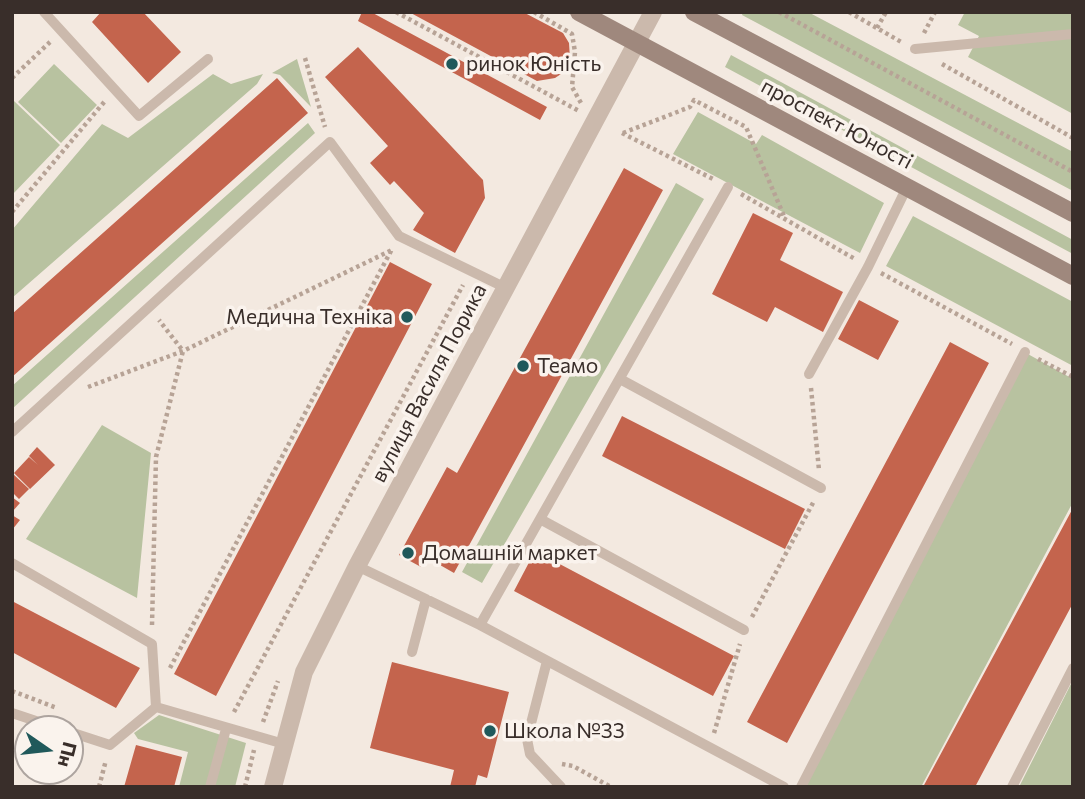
<!DOCTYPE html>
<html>
<head>
<meta charset="utf-8">
<style>
	body { margin:0 }
	#map { position:relative; width:1085px; height:799px; overflow:hidden; background:#f3e9e0; font-family:Commissioner,sans-serif }
	canvas { display:block }
	.frame { position:absolute; inset:0; border:14px solid #392e2a; pointer-events:none }
	.north { position:absolute; left:14px; top:715px; width:70px; height:70px; box-sizing:border-box; background:#faf3ed; border:2px solid #ada49f; border-radius:50%; rotate:104deg; font-size:19px; font-weight:700; line-height:28px; text-align:center; color:#392e2a }
	.north::after { content:''; display:block; margin:auto; width:24px; height:32px; background:#20595b; clip-path:polygon(50% 0,100% 100%,50% 72%,0 100%) }
</style>
</head>
<body>
<div id="map">
<canvas width="1085" height="799"></canvas>
<div class="frame"></div>
<div class="north">Пн</div>
</div>
<script>
const g = document.querySelector('canvas').getContext('2d');
g.lineJoin = 'round';
function paint(path, color) {
  g.fillStyle = color;
  g.fill(path, 'evenodd');
}
function shape(rows) {
  const path = new Path2D();
  for (const r of rows) {
    path.moveTo(r[0], r[1]);
    for (let i = 2; i < r.length; i += 2) path.lineTo(r[i], r[i + 1]);
  }
  return path;
}
function stroke(path, color, width, dash) {
  g.strokeStyle = color;
  g.lineWidth = width;
  g.lineCap = dash ? 'butt' : 'round';
  g.setLineDash(dash || []);
  g.stroke(path);
}
function label(font, color, halo, rows, align = 'center') {
  g.font = font + ' Commissioner,sans-serif';
  g.lineWidth = 7;
  g.setLineDash([]);
  g.textBaseline = 'middle';
  g.strokeStyle = halo;
  g.fillStyle = color;
  for (const [text, x, y, turn = 0] of rows) {
    g.save();
    g.translate(x, y);
    g.rotate((+turn || 0) * Math.PI / 180);
    g.textAlign = isNaN(turn) ? turn : align;
    if (halo) g.strokeText(text, 0, 0);
    g.fillText(text, 0, 0);
    g.restore();
  }
}
paint(shape([
	[743,12,808,12,1073,152,1073,191,742,15],
	[965,12,1073,12,1073,114,968,57,979,36,958,25],
	[731,55,1073,240,1073,254,725,67],
	[297,59,311,107,280,75,272,73],
	[54,64,97,105,61,143,18,102],
	[213,74,231,84,263,74,257,84,12,298,12,230,102,124,128,138],
	[14,101,60,145,12,195,12,102],
	[698,112,756,144,762,135,884,203,860,253,673,154],
	[308,123,315,133,12,409,12,386],
	[676,183,704,199,482,583,462,572],
	[913,216,1073,302,1073,366,886,266],
	[1026,353,1073,379,1073,502,921,787,803,787],
	[102,425,151,453,137,598,26,539],
	[1073,680,1073,787,1019,787],
	[159,715,246,743,235,787,179,787,188,752,138,739,134,733]
]), '#b8c2a0');
paint(shape([
	[101,12,143,12,181,52,148,83,92,22],
	[362,12,371,12,547,107,540,120,358,21],
	[409,12,523,12,563,33,569,43,570,59,564,72,555,78,537,81],
	[358,47,483,180,485,198,455,253,413,230,424,213,394,181,390,185,370,163,388,146,325,77],
	[277,78,308,113,12,377,12,314],
	[624,168,663,190,454,573,426,557,421,567,399,555,447,467,457,473],
	[753,213,793,233,780,260,843,292,823,332,775,307,767,322,712,294],
	[390,262,432,284,216,696,174,674],
	[859,300,899,321,878,360,838,339],
	[950,342,989,363,787,743,747,722],
	[622,416,805,509,785,549,602,456],
	[37,447,55,465,30,489,14,473,29,457,38,465,29,456],
	[12,473,29,489,19,499,12,492],
	[12,497,20,503,12,512],
	[1073,508,1073,603,975,787,923,787],
	[12,515,20,520,12,530],
	[535,551,734,656,713,696,514,591],
	[12,601,140,668,116,708,12,652],
	[392,662,509,692,487,778,478,775,475,787,450,787,454,770,370,748],
	[136,745,182,757,174,787,124,787]
]), '#c4644d');
stroke(shape([
	[396,12,579,111],
	[534,12,572,34,575,52,572,87,581,103],
	[779,12,1073,172],
	[849,12,903,43],
	[877,28,886,12],
	[924,33,935,12],
	[305,58,325,127],
	[942,64,1073,138],
	[12,78,50,42],
	[622,133,715,180],
	[623,133,690,107,694,100,746,127,784,216],
	[741,194,855,259],
	[12,212,105,101],
	[881,273,1012,344],
	[1038,359,1073,377],
	[88,387,183,351,392,250],
	[811,388,819,470],
	[752,617,814,501],
	[152,625,156,457,183,351,159,320],
	[170,668,392,249],
	[12,691,57,708],
	[234,712,463,285],
	[263,722,278,681],
	[714,733,740,644],
	[562,764,573,766,611,787],
	[99,787,106,760],
	[245,787,254,750]
]), '#b7a396', 4.5, [3.5, 3.5]);
stroke(shape([
	[44,12,139,116,208,59],
	[915,49,1073,34],
	[809,374,868,267,907,187],
	[620,379,821,488],
	[12,432,330,142,399,236,506,288],
	[540,519,744,630],
	[12,563,152,644,156,707,110,745,70,732],
	[357,566,480,625,784,787],
	[480,625,728,187],
	[412,652,426,599],
	[547,661,527,739,530,754,561,787],
	[156,707,284,744],
	[12,713,60,729],
	[210,787,226,729],
	[801,787,1025,352],
	[1012,787,1073,668]
]), '#cbb9ac', 10);
stroke(shape([
	[273,787,304,672,357,566,653,12]
]), '#cbb9ac', 18);
stroke(shape([
	[579,12,1073,276],
	[694,12,1073,213]
]), '#9f887d', 18);
for (const [x, y, r, color] of [
	[452,64,7,"#20595b"],
	[407,317,7,"#20595b"],
	[523,366,7,"#20595b"],
	[408,553,7,"#20595b"],
	[490,731,7,"#20595b"]
]) {
  const dot = new Path2D();
  dot.arc(x, y, r, 0, 2 * Math.PI);
  g.fillStyle = color;
  g.fill(dot);
  stroke(dot, '#faf3ed', 2.5);
}
label('21px', '#392e2a', '#faf3ed', [
	["ринок Юність",466,64],
	["Медична Техніка",393,317,"right"],
	["Теамо",537,366],
	["Домашній маркет",422,553],
	["Школа №33",504,731]
], 'left');
label('21px', '#392e2a', '#faf3ed', [
	["проспект Юності",837,124,28],
	["вулиця Василя Порика",429,383,-62]
]);
</script>
</body>
</html>
